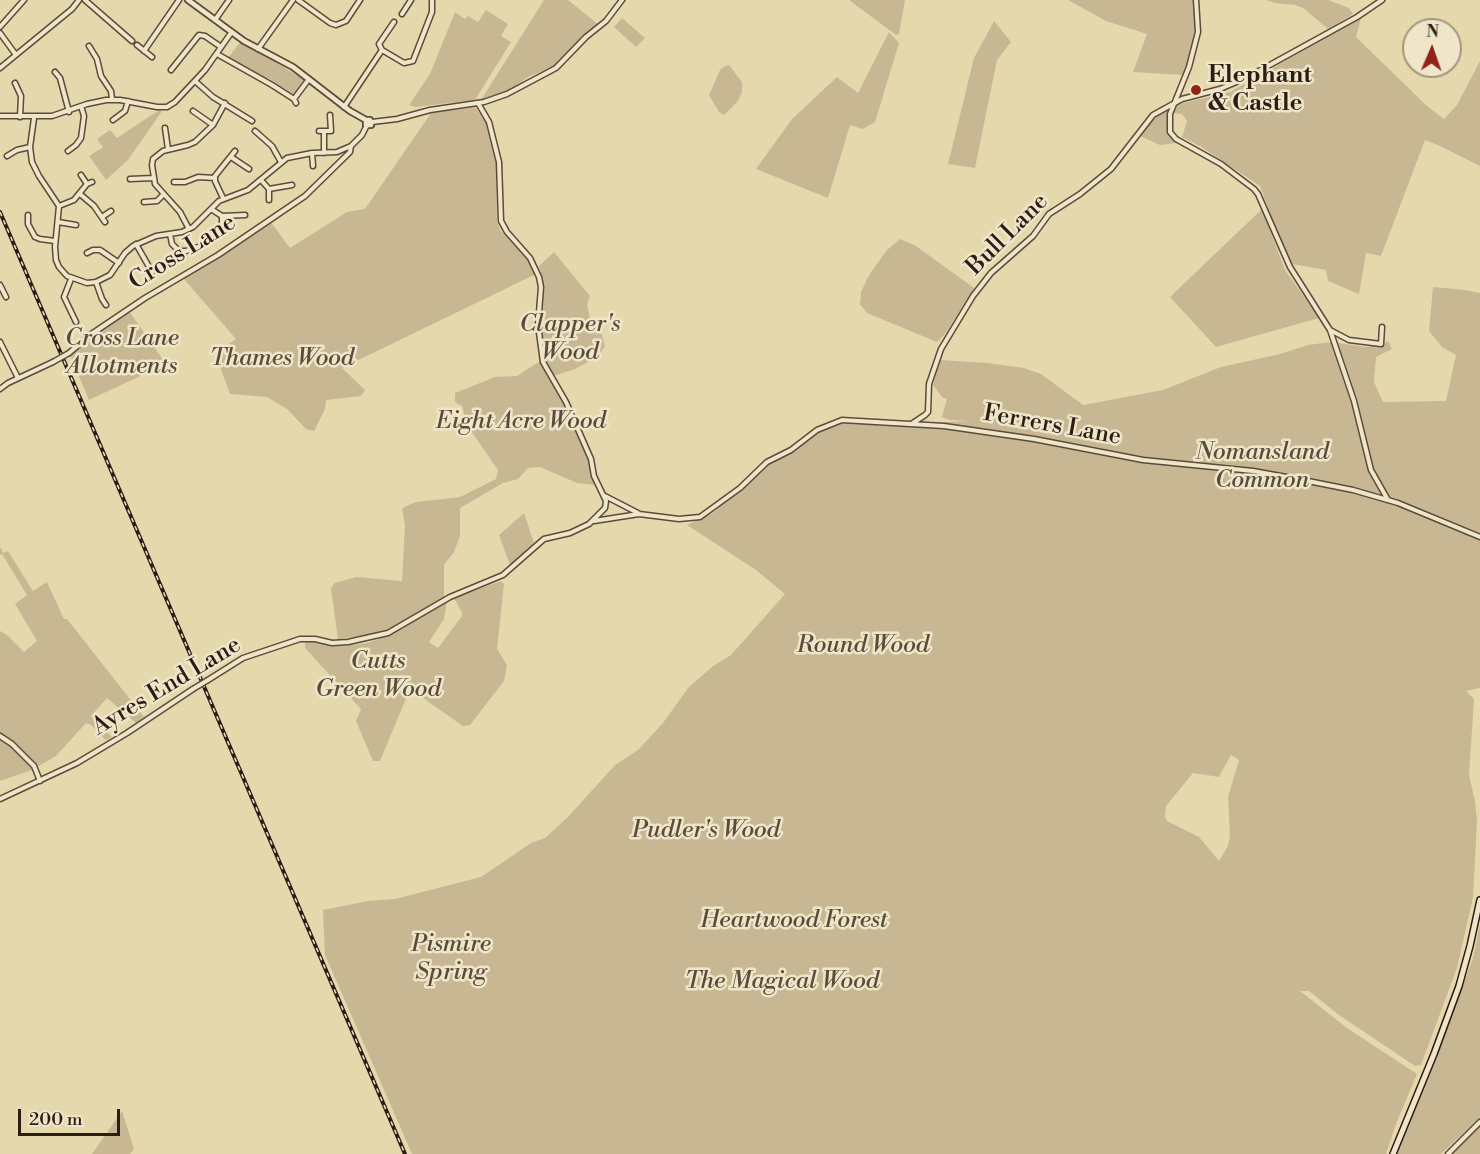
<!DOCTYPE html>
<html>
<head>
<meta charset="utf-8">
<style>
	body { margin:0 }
	#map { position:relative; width:1480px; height:1154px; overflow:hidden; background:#e6d8ad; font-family:"Libre Bodoni",serif }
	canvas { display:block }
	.north { position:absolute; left:1402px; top:18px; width:60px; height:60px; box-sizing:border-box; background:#efe6ca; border:2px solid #a19581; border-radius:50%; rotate:2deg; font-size:16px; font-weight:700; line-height:24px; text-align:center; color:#2d1c14 }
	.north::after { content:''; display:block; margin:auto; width:21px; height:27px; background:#8f2418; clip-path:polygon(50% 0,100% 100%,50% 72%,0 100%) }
	.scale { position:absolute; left:18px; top:1109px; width:102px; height:27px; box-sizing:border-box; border:3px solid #2d1c14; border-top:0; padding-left:8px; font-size:18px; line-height:21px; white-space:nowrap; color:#2d1c14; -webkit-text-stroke:4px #efe6ca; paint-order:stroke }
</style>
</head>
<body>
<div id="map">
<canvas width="1480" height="1154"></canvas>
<div class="north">N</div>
<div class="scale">200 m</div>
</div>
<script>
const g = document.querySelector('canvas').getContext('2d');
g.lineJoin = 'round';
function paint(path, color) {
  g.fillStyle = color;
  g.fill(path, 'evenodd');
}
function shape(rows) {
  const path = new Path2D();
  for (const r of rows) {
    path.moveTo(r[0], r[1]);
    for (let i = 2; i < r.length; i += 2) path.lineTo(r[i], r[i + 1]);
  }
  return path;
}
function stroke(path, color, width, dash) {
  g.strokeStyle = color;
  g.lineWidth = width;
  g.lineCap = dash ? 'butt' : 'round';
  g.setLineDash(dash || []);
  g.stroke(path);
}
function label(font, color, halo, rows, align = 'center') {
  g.font = font + ' "Libre Bodoni",serif';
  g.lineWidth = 5;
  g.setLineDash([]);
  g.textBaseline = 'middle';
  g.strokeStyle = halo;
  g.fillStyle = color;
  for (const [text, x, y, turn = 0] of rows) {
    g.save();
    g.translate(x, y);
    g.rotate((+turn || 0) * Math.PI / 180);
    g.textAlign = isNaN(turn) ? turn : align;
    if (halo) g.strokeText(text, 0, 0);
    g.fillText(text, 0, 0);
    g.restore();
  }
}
paint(shape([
	[544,0,568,0,599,25,578,41,554,66,528,77,506,93,481,100],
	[849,0,905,0,899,34,896,35],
	[1068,0,1193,0,1195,14,1194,44,1188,66,1183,75,1133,72,1147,34,1106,21],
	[1266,0,1328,0,1349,8,1353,14,1328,29,1303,8,1295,5,1275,3],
	[486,10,508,24,501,36,511,42,475,100,415,107,409,105,430,74,455,12,465,19,468,16,478,22],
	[622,18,645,38,636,47,614,27],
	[1361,18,1356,37,1427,106,1444,119,1457,105,1480,61,1480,166,1440,146,1425,140,1381,256,1366,253,1359,294,1328,281,1326,270,1292,264,1283,248,1260,186,1200,146,1182,137,1187,121,1182,114,1172,113,1175,105,1230,92],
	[994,21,1011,42,997,60,975,168,948,164,974,58],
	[889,32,899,43,875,122,863,129,850,125,828,198,756,169,792,119,837,77,858,93],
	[241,41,277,61,277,63,304,80,296,93,292,93,268,78,267,80,228,58],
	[729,65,742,82,742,92,738,101,724,115,719,112,709,95,720,70,725,66],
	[475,107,486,123,496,161,497,222,501,231,531,263,536,274,342,368,365,390,361,396,326,400,325,409,314,431,306,429,287,409,267,397,230,394,215,353,236,339,183,278,270,221,290,248,347,212,365,209,431,113],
	[1169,108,1167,120,1168,134,1176,143,1160,145,1140,136,1152,120],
	[159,110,162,111,128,160,106,180,89,156,103,147,97,139,110,130,117,138],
	[1262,209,1285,270,1319,318,1216,347,1170,297],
	[900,239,916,246,974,288,946,333,937,342,867,313,860,304,861,292,869,275,887,250],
	[554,252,590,296,587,305,590,318,602,335,605,346,597,357,575,369,553,376,546,360,539,327,543,280,539,266],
	[1433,287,1465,290,1480,293,1480,688,1466,691,1474,699,1469,775,1475,801,1477,821,1473,897,1457,968,1421,1065,1415,1066,1339,1015,1309,991,1300,991,1347,1028,1417,1074,1396,1124,1386,1154,412,1154,325,955,323,910,368,901,395,899,481,877,531,843,545,838,568,817,615,765,638,750,663,723,688,688,713,666,731,655,785,594,756,570,687,525,713,513,768,464,794,451,822,429,835,426,843,420,898,424,968,421,950,420,942,417,947,399,942,397,933,385,940,360,987,363,1024,368,1041,374,1083,405,1163,390,1221,367,1280,354,1308,345,1331,342,1366,347,1382,345,1388,341,1392,349,1376,357,1374,382,1383,402,1446,401,1456,355,1442,347,1429,331],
	[1231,755,1239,760,1228,797,1230,836,1228,846,1219,861,1199,837,1167,821,1165,817,1166,806,1193,773,1219,777],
	[129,311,166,364,89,400,70,355],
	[540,361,564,402,591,461,595,485,577,483,540,467,528,468,518,479,503,483,460,508,460,536,454,552,444,565,444,597,427,609,390,628,375,634,338,639,331,588,335,583,356,577,402,581,405,525,402,508,416,502,460,497,496,479,498,470,467,425,462,406,455,402,455,393,495,377,517,376],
	[524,513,534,543,510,565,499,535],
	[0,547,3,553,8,551,33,591,47,582,64,619,67,619,144,717,136,723,107,698,91,716,112,737,106,740,91,725,86,723,56,756,32,770,0,781,0,631,7,635,24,652,37,641,15,604,27,595,2,554,0,555],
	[501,581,504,584,497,649,507,665,504,681,470,725,463,726,410,689,380,761,373,761,356,721,361,709,305,648,305,640,342,646,367,643,388,636,447,601,444,619,429,642,438,648,462,616,462,613,454,598],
	[1480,924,1480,1117,1441,1154,1396,1154,1434,1064,1473,958],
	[122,1111,134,1149,130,1154,92,1154],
	[1480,1125,1480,1154,1453,1154,1466,1140]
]), '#c7b893');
const minor = shape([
	[85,0,132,41],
	[298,0,330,23,336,25,346,21,360,0],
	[1196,0,1198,32,1189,67,1170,114,1170,132,1176,139,1221,164,1254,189,1258,194,1290,267,1330,330,1354,401,1371,470,1388,500],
	[402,14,411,0],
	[215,20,229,0],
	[0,27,24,0],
	[0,33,16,55],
	[137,45,152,57],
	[89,46,97,59,101,76,111,91,112,99],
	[258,49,293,0],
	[382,50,404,63,413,61,432,12,432,0],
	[144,51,179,0],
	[217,54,272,85,294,99,296,103],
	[0,68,72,9,79,0],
	[171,70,199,35,205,36,221,47],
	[55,72,60,78,69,112],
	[195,81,213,97,252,121],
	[15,83,21,96,20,117],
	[294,99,309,79],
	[344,107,382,50,379,44,394,22],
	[193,111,213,125],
	[0,116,52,116,87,104,106,100,120,100,157,107,167,107,175,102,205,70,231,33],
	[34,118,30,147,32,162,39,176,59,206,55,247,56,260,59,267,67,276,87,283,96,282,110,275,125,253,133,246,156,236,182,232,193,227,219,201,248,190,287,158,312,153,337,152,351,146],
	[113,120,125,111,128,101],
	[372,122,397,119,430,110,484,102,507,94,556,68,586,37,606,21,622,0],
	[165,128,168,149],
	[255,131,272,146,281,162],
	[319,131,324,131,324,153],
	[324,131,331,131,330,115],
	[68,151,76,145,81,138,84,116,81,106],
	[312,153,313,166],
	[7,156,17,150,30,147],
	[231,157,249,169],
	[81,175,87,184],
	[130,179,153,178],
	[261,180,269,189,269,200],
	[174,182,185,182,198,177,215,178],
	[269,189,292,185],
	[80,194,94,206,105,222],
	[223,198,215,181,215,176,235,151],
	[144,202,157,201,163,195],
	[59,206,74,200,87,184,92,182],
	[211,209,222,216,222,232],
	[28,215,28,224,35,237,40,239,55,241],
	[222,216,245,215],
	[102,217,111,211],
	[58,222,76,225],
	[189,229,180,212,155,184,152,165,153,159,163,151,188,145,195,142,213,125,225,103],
	[170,234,172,244,179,251,186,251,198,247],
	[136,244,152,272,147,277],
	[179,251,180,258],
	[87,253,93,250,100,250,119,263],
	[71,279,64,297,76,322],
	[96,282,102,299,106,305],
	[0,285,6,297],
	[1330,330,1349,340,1381,344,1382,327],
	[0,342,18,378],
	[69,353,90,335,145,298,218,255,305,196,350,152,351,146,362,135,367,125],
	[0,389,8,383,53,362],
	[913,423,925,415,928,412,929,384,941,349,973,296,991,273,1033,236,1049,214,1080,194,1111,169,1153,115,1182,99,1220,89,1248,77,1357,17,1382,0],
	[605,496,638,513],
	[594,521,639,514,679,519,700,517,740,488,767,462,791,450,817,430,842,420,944,426,1034,439,1143,460,1253,471,1303,480,1353,490,1398,503,1480,537],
	[208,680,243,658,300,639,315,639,332,643,348,642,388,633,450,597,503,575,544,539,570,533,589,524,605,508,606,501,594,476,591,459,566,402,543,362,538,325,541,287,539,277,530,258,507,232,501,221,499,162,489,122,478,103],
	[0,736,12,744,34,766,40,781],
	[0,799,77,763,127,733,193,689],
	[1448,1154,1480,1122]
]);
const tertiary = shape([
	[188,0,244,41,293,67,350,111,366,120,370,120,371,125,366,125,366,120]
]);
const secondary = shape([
	[1393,1154,1434,1054,1459,986,1470,946,1480,900]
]);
stroke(minor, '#5b4b3a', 7);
stroke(tertiary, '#5b4b3a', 8);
stroke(secondary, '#2d1c14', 8);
stroke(minor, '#efe6ca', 4);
stroke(tertiary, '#efe6ca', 4.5);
stroke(secondary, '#efe6ca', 5);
const rail = shape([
	[0,212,405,1154]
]);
stroke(rail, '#2d1c14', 4);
stroke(rail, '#efe6ca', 1.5, [4.5]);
const minorBridge = shape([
	[53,362,69,353],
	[193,689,208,680]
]);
stroke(minorBridge, '#5b4b3a', 7, []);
stroke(minorBridge, '#efe6ca', 4);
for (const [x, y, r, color] of [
	[1196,90,6,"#8f2418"]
]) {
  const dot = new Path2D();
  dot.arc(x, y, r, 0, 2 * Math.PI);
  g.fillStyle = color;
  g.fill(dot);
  stroke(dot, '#efe6ca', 2);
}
label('bold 24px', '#2d1c14', '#efe6ca', [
	["Elephant",1208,76],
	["& Castle",1208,104]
], 'left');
label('24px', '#2d1c14', '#efe6ca', [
	["Bull Lane",1008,235,-45],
	["Cross Lane",183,253,-32],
	["Ferrers Lane",1052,426,10],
	["Ayres End Lane",167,687,-31]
]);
label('italic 24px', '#5b4b3a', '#efe6ca', [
	["Clapper's",570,325],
	["Wood",570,353],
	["Cross Lane",122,339],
	["Allotments",122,367],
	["Thames Wood",282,359],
	["Eight Acre Wood",521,422],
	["Nomansland",1262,453],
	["Common",1262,481],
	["Round Wood",863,646],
	["Cutts",378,662],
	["Green Wood",378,690],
	["Pudler's Wood",706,831],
	["Heartwood Forest",794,921],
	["Pismire",451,945],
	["Spring",451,973],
	["The Magical Wood",782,982]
]);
</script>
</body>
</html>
